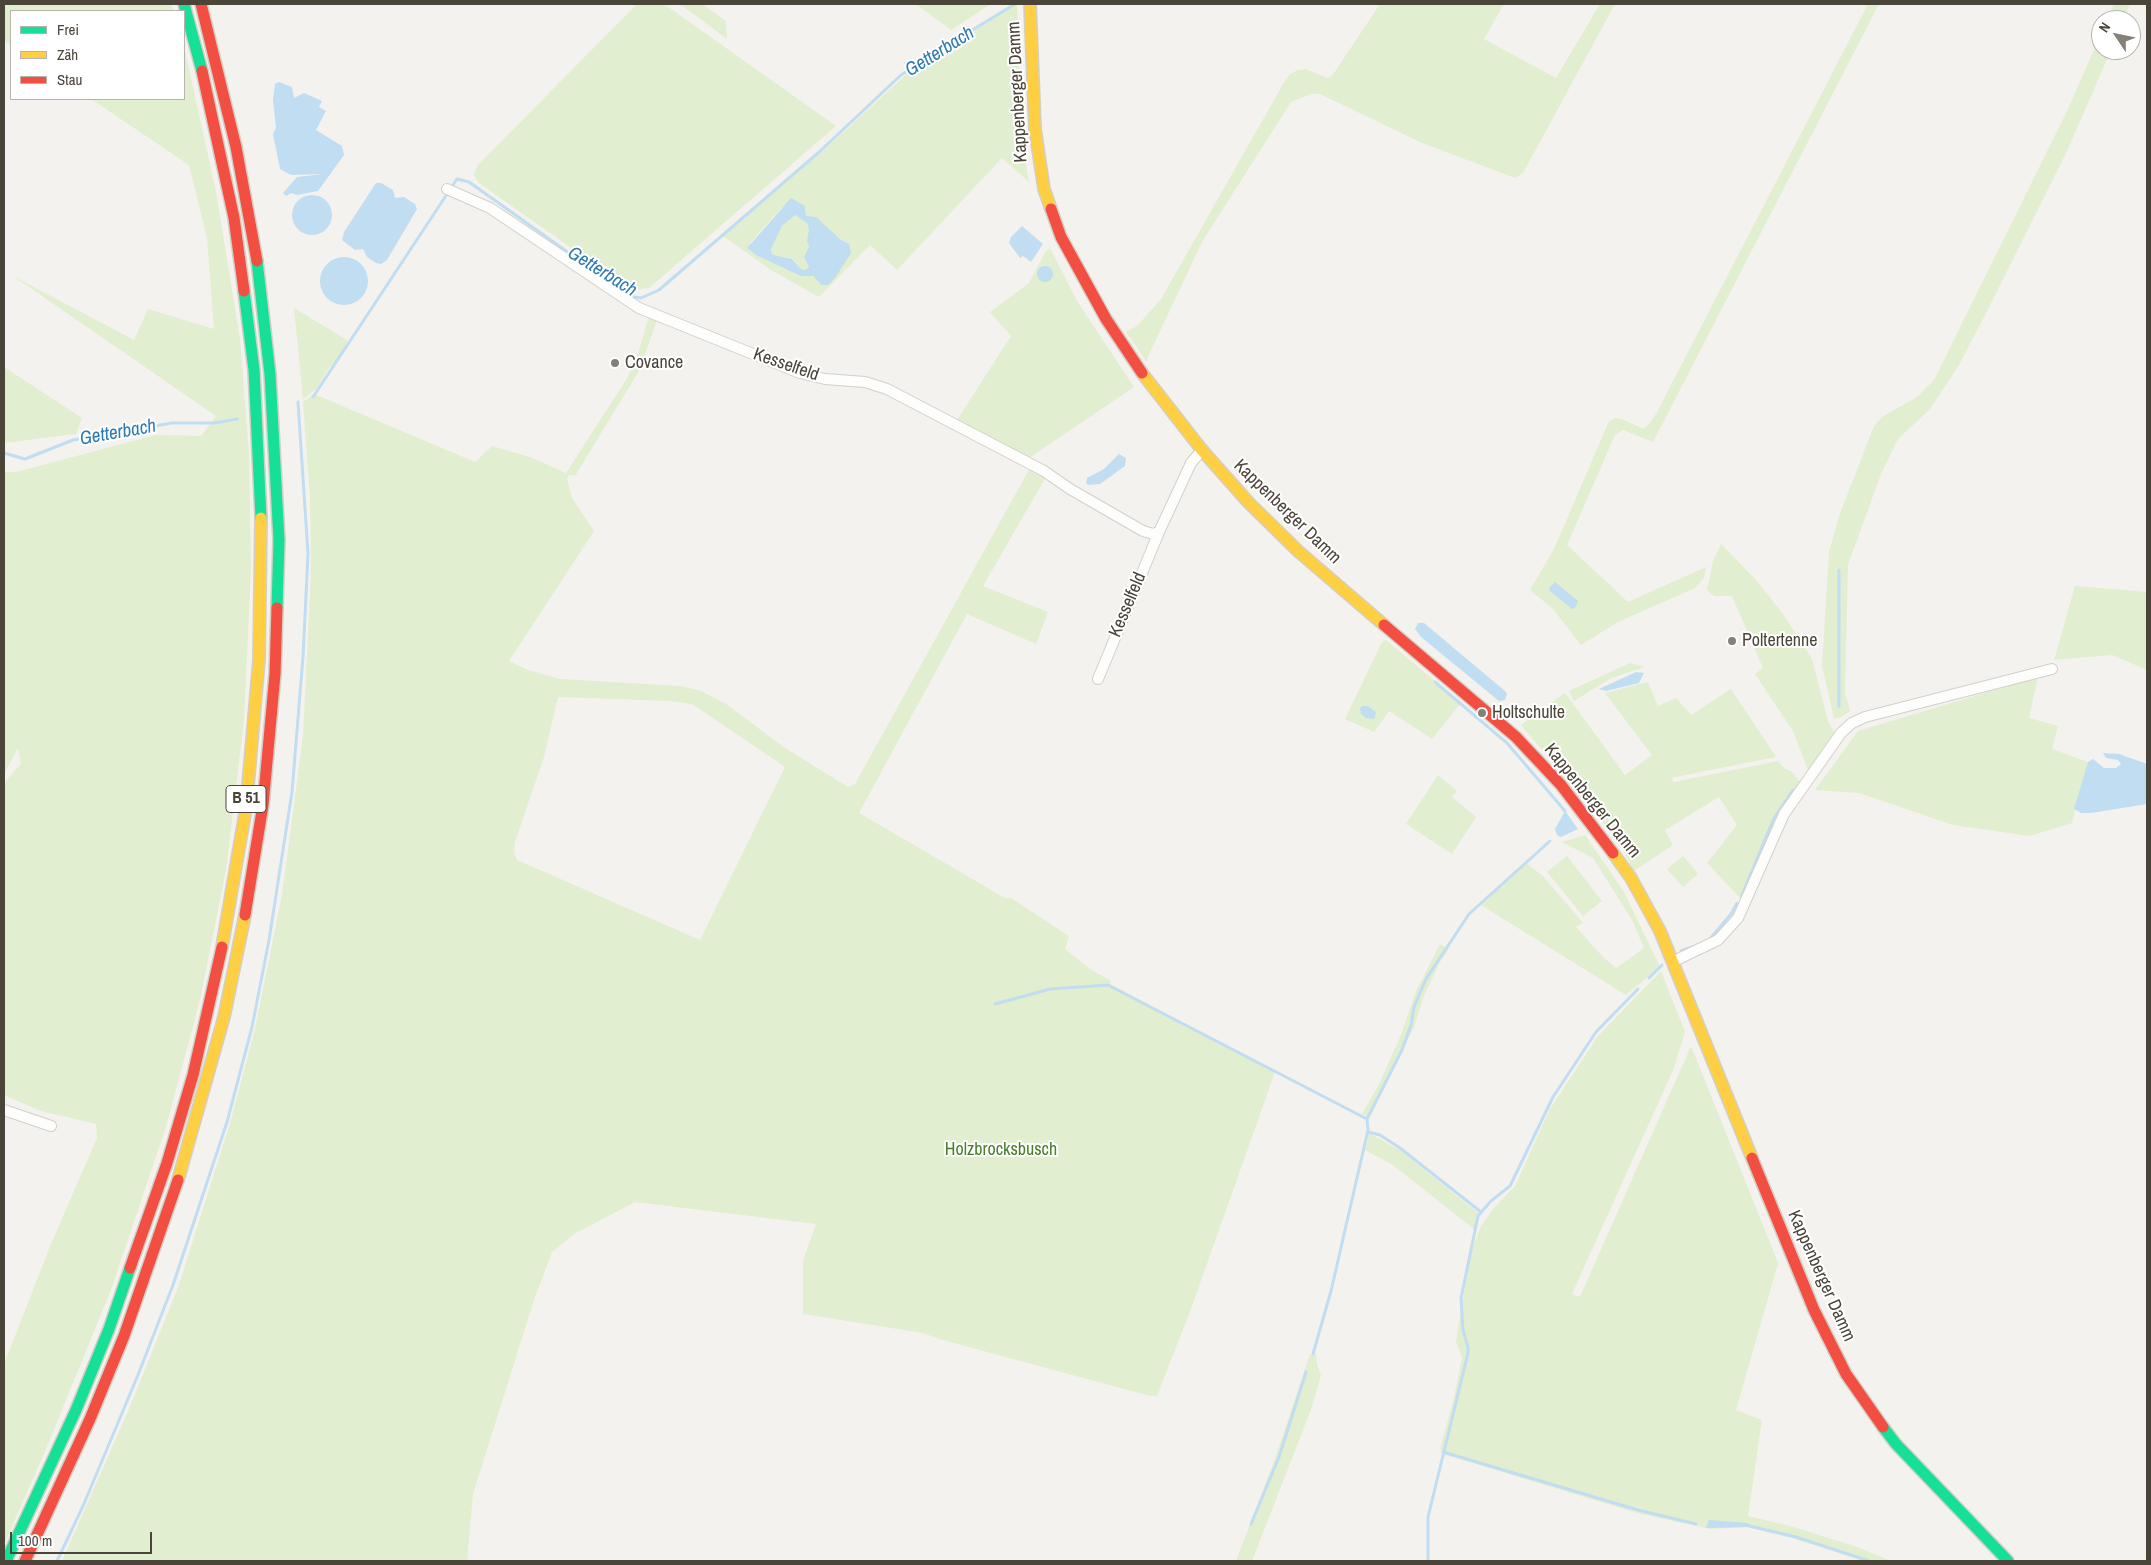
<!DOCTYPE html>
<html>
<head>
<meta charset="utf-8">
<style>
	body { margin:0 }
	#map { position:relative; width:2151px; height:1565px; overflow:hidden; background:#f4f2ee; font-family:"Archivo Narrow",sans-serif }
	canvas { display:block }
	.frame { position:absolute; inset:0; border:5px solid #4b4439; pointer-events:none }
	.legend { position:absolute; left:10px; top:10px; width:175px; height:90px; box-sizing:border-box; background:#fff; border:1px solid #b7b4b0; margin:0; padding:6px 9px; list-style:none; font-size:15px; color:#4b4439 }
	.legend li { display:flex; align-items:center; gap:10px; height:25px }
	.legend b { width:25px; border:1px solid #b7b4b0 }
	.north { position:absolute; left:2091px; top:10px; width:50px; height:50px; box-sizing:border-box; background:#fff; border:1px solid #b7b4b0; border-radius:50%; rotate:304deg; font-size:14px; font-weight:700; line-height:20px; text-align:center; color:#4b4439 }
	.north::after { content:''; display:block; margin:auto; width:18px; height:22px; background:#868178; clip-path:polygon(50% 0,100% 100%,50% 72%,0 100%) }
	.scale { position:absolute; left:10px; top:1532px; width:142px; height:22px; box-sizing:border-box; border:2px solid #4b4439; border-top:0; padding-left:6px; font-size:15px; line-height:18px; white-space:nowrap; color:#4b4439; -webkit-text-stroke:4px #fff; paint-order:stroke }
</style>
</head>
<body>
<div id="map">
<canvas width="2151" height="1565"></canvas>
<div class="frame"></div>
<ul class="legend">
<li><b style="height:6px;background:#16e098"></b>Frei</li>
<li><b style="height:6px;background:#ffcf43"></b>Zäh</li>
<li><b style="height:6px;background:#f24e42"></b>Stau</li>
</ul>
<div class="north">N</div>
<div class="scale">100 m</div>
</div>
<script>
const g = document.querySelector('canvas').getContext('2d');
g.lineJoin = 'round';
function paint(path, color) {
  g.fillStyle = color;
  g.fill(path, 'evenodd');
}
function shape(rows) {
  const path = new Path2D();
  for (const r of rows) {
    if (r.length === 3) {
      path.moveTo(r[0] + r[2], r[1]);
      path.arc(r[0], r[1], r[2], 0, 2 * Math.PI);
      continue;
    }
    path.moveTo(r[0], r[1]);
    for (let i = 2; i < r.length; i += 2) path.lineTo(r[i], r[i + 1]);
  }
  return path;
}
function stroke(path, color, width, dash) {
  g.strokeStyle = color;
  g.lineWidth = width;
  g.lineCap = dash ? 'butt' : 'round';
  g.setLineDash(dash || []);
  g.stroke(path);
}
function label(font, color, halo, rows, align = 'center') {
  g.font = font + ' "Archivo Narrow",sans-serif';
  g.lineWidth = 4;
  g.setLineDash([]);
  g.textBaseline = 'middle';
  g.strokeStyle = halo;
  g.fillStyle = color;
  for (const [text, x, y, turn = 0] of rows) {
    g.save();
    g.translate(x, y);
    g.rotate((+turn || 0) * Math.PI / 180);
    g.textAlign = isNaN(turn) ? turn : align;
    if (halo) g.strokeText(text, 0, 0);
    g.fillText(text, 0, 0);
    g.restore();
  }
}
paint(shape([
	[4,4,171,4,174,11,11,11,11,45,4,40],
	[637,4,664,4,836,126,649,288,631,290,479,183,474,175,477,166],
	[680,4,702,4,726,21,727,39],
	[916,4,991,4,951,30],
	[1017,4,1022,142,1029,182,1002,158,897,270,870,245,819,297,771,270,723,236,826,148,911,70],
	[781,208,806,209,806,216,849,244,849,249,820,280,813,276,801,275,785,268,750,243],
	[1380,4,1504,4,1484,39,1556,78,1600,4,1615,4,1523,173,1515,178,1422,143,1320,94,1311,94,1291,102,1202,242,1146,361,1126,332,1137,326,1161,299,1282,86,1289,75,1297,70,1306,69,1327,78,1332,76],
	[1868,4,1879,4,1653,442,1623,430,1615,435,1567,545,1628,602,1706,567,1704,578,1695,588,1618,622,1581,645,1553,609,1530,590,1554,549,1609,421,1615,418,1622,419,1643,429,1650,423,1657,412],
	[2114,4,2130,4,2123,20,2107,20],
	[2101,34,2101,50,2111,50,2068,149,1987,311,1959,365,1930,409,1898,439,1881,474,1848,565,1845,693,1850,711,1839,718,1834,718,1822,666,1829,552,1839,516,1874,426,1882,417,1917,397,1934,380,2068,109],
	[184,46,216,192,240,339,249,453,251,569,244,720,226,870,200,1000,166,1127,111,1290,46,1449,4,1545,4,1364,51,1244,97,1138,96,1124,41,1111,4,1095,4,783,21,764,18,748,4,774,4,472,16,472,156,435,201,436,216,416,13,276,134,340,148,309,214,329,207,238,189,165,91,99,184,99],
	[795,215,807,223,809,230,809,245,804,257,809,267,805,270,801,269,793,259,778,256,772,254,771,249,782,226],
	[1050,248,1077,301,1134,387,1029,458,957,420,1011,336,990,312,1029,283,1046,251],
	[294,308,347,340,345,351,329,368,316,389,303,399],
	[649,317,657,320,639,371,575,476,569,475,567,479,572,498,594,531,509,661,528,670,560,679,682,686,701,691,726,704,785,748,848,787,855,784,1030,468,1046,477,983,586,1048,612,1036,644,967,614,859,813,1005,898,1011,898,1069,936,1065,949,1090,969,1111,981,1110,984,1275,1072,1191,1309,1157,1396,1150,1396,939,1339,923,1333,803,1314,803,1261,816,1224,635,1202,574,1234,552,1252,534,1300,473,1494,467,1561,62,1561,131,1404,179,1285,230,1123,254,1033,282,895,303,736,311,573,310,498,303,402,314,394,475,462,492,446,530,457,566,473,626,380,635,363],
	[558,697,670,701,692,704,785,767,700,940,517,860,514,852,515,842,544,757],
	[4,367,82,418,76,434,4,443],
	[1721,544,1757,581,1783,614,1812,659,1828,721,1834,732,1808,770,1793,731,1755,674,1763,668,1732,596,1714,596,1707,590,1713,561],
	[2075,586,2147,592,2147,670,2112,655,2054,660],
	[1386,640,1461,703,1432,739,1389,711,1374,732,1345,719,1382,642],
	[1630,663,1645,667,1611,678,1574,701,1569,691],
	[2038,677,2029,718,2058,726,2052,749,2088,762,2072,823,2030,836,1953,825,1859,793,1815,790,1858,731],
	[1648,682,1658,706,1676,698,1691,715,1731,689,1776,757,1671,778,1674,782,1778,761,1785,769,1791,771,1801,783,1776,818,1743,901,1707,863,1737,825,1719,797,1665,830,1673,845,1634,871,1620,844,1521,725,1565,693,1625,775,1652,755,1605,693],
	[1438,775,1457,791,1452,797,1476,817,1452,854,1406,824],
	[1585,835,1624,892,1660,967,1626,995,1481,905,1526,863,1543,876,1583,923,1576,927,1603,957,1616,968,1644,948,1632,920,1593,858,1562,842],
	[1567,856,1602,901,1583,916,1547,872],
	[1683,856,1698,874,1683,887,1667,869],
	[1440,944,1449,949,1440,962,1424,996,1414,1027,1370,1117,1362,1114,1378,1086,1401,1035,1416,991],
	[1661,971,1685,1032,1674,1068,1572,1294,1580,1297,1691,1046,1779,1265,1777,1267,1736,1410,1762,1420,1748,1516,1794,1527,1857,1547,1891,1561,1864,1561,1792,1538,1748,1527,1710,1529,1637,1513,1443,1454,1440,1449,1454,1398,1462,1357,1456,1342,1470,1254,1481,1226,1494,1208,1515,1186,1550,1109,1598,1036],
	[1369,1133,1401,1151,1478,1213,1475,1230,1393,1165,1365,1150],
	[1310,1354,1316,1354,1317,1365,1321,1375,1312,1407,1252,1561,1236,1561,1276,1456]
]), '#e1eecf');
paint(shape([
	[279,82,292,87,294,98,304,93,322,101,319,107,326,111,316,130,342,146,344,155,318,191,297,195,291,193,286,196,283,193,297,177,323,174,291,175,280,169,273,134,276,128,273,100,275,84],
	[376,183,381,183,393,190,395,198,404,197,415,204,417,209,387,260,381,264,376,263,367,257,363,249,355,250,342,240,344,232],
	[312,215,20],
	[791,198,805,206,806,216,816,217,840,239,849,244,851,253,835,278,828,285,822,285,813,276,801,276,756,255,747,248],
	[795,215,807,223,809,230,807,241,809,246,804,257,809,267,805,270,801,269,792,259,778,256,772,254,771,249,782,226],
	[1022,226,1043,244,1031,262,1023,256,1020,258,1009,243,1011,237],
	[344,281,24],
	[1045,274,8],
	[1119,454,1126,458,1125,466,1100,484,1088,485,1086,483,1087,478,1104,469],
	[1555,582,1578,601,1575,608,1572,609,1550,591,1549,588],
	[1418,623,1424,623,1505,691,1507,694,1505,700,1499,701,1421,637,1415,629],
	[1636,672,1644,673,1639,683,1606,691,1599,689],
	[1363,706,1368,706,1376,712,1374,719,1366,718,1361,714,1360,708],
	[2103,753,2119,754,2147,764,2147,804,2091,813,2081,813,2074,809,2088,762,2093,759,2104,768,2116,768,2121,764,2118,760,2106,758],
	[1565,811,1578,829,1561,837,1557,835,1555,829],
	[1709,1520,1748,1523,1748,1527,1706,1528]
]), '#c0ddf1');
stroke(shape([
	[313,397,457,179,469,182,607,280,634,297,641,298,659,290,818,153,900,76,915,65,1015,4],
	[4,453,25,459,73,440,172,423,214,423,237,419],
	[1839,570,1839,706],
	[1435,682,1507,743,1565,811],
	[1742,895,1774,818,1793,790],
	[1709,940,1731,914,1737,903],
	[1681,951,1692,947],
	[1649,978,1662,965],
	[995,1004,1050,989,1108,985,1367,1119],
	[1368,1132,1380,1135,1400,1148,1481,1212],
	[1313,1354,1331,1291,1368,1130,1367,1119,1402,1050,1411,1025,1414,1007,1426,979,1469,914,1550,841],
	[1443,1452,1638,1510,1696,1524],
	[1251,1524,1279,1457,1306,1372],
	[1745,1525,1796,1537,1869,1561],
	[57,1561,83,1506,138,1375,173,1285,227,1122,252,1027,269,940,292,792,303,657,308,554,298,402],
	[1428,1561,1428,1517,1468,1353,1468,1347,1463,1330,1461,1298,1478,1216,1491,1201,1510,1186,1553,1097,1596,1032,1638,989]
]), '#c0ddf1', 3);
const street = shape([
	[447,189,490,208,639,308,800,373,825,379,865,382,887,389,1044,471,1070,489,1143,531,1153,534,1159,532],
	[1098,679,1159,532,1191,463,1202,450],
	[1672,962,1718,940,1738,918,1784,814,1841,733,1852,723,1865,717,2052,669],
	[4,1110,51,1126]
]);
const fast = shape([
	[184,4,202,71],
	[257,261,270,374,279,540,277,608],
	[244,291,254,370,261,518],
	[1883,1427,1896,1444,2008,1561],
	[6,1561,76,1410,109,1329,130,1268]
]);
const slow = shape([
	[1030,4,1035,129,1044,189,1051,209],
	[1142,373,1202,450,1249,503,1298,551,1384,625],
	[1613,853,1631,878,1660,931,1752,1158],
	[222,947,246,808,259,660,261,518],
	[178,1180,224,1017,245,915]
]);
const jam = shape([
	[201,4,236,147,257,261],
	[202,71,234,218,244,291],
	[1051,209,1061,237,1106,319,1142,373],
	[1384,625,1516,737,1561,785,1613,853],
	[245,915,263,805,275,674,277,608],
	[1752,1158,1814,1310,1846,1374,1883,1427],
	[130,1268,167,1163,193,1075,222,947],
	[25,1561,90,1419,124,1336,178,1180]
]);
stroke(street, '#d2d0cb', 12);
stroke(fast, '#d3cfc5', 14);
stroke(slow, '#d3cfc5', 14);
stroke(jam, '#d3cfc5', 14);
stroke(street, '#fdfdfc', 10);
stroke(fast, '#16e098', 11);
stroke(slow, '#ffcf43', 11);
stroke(jam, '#f24e42', 11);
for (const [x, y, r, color] of [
	[615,363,5,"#868178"],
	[1732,641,5,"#868178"],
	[1482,713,5,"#868178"]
]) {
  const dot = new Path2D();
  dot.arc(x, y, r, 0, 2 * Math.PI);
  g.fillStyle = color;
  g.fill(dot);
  stroke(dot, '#fff', 2);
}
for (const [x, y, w] of [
	[246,799,40]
]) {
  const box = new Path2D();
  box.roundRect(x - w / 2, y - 13.5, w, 27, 4);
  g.fillStyle = '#fff';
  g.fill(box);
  stroke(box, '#4b4439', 1);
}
label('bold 16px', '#4b4439', null, [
	["B 51",246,799]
]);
label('18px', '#4b4439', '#fff', [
	["Kappenberger Damm",1018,92,-93],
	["Kesselfeld",786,365,19],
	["Kappenberger Damm",1287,512,44],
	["Kesselfeld",1128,605,-67],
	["Kappenberger Damm",1592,801,51],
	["Kappenberger Damm",1821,1276,66]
]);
label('18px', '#4b4439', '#fff', [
	["Covance",625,363],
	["Poltertenne",1742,641],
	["Holtschulte",1492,713]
], 'left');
label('18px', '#4a7f2a', '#fff', [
	["Holzbrocksbusch",1001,1150]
]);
label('italic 19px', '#2e7ab2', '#fff', [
	["Getterbach",940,52,-32],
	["Getterbach",602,272,32],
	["Getterbach",118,433,-10]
]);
</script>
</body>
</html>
